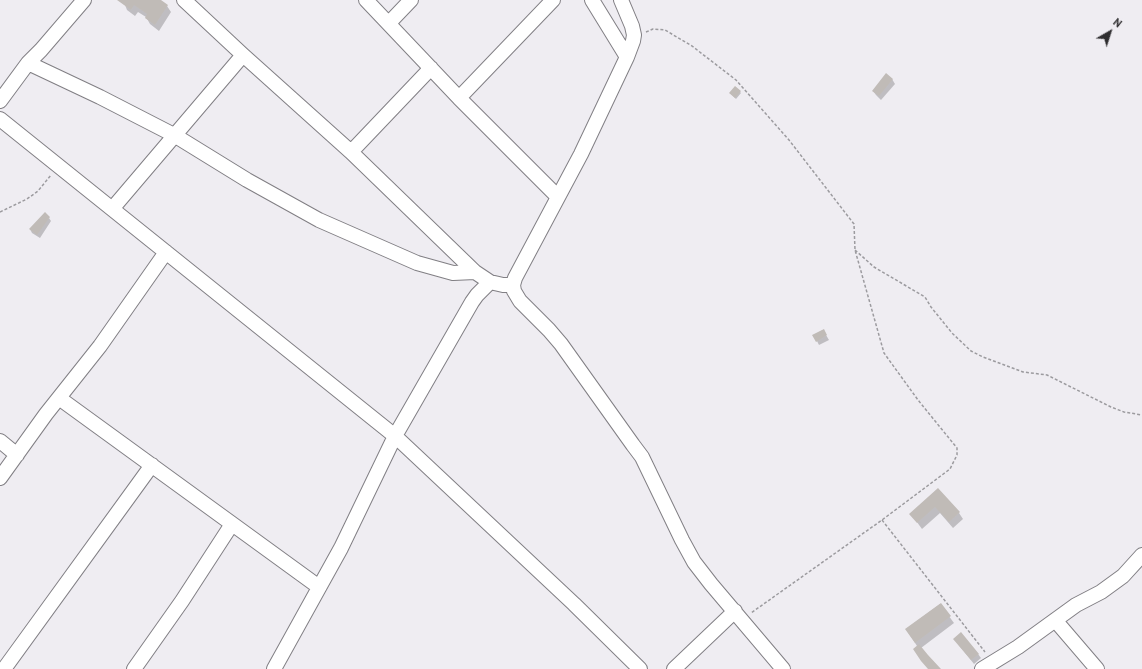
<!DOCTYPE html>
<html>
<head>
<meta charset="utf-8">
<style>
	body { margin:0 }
	#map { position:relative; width:1142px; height:669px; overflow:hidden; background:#efedf2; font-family:"PT Sans",sans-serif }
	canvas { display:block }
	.north { position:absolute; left:1090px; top:12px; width:40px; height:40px; -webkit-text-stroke:3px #efedf2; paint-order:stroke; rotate:39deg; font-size:11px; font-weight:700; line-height:16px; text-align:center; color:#2e2d2f }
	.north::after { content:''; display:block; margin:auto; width:14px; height:18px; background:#2e2d2f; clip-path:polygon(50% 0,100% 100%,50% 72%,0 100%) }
</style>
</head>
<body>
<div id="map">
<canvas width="1142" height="669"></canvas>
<div class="north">N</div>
</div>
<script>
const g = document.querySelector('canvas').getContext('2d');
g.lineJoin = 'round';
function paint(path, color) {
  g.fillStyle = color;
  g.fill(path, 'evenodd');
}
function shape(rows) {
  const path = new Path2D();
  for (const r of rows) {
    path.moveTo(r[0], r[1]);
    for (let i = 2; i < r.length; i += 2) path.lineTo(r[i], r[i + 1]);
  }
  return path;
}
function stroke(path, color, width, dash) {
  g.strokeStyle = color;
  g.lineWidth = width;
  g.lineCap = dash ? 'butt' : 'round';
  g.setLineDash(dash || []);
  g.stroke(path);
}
paint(shape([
	[123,0,159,0,167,6,171,12,159,31,150,24,146,17,138,12,135,16,127,10],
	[892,79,895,84,881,100,876,95,873,91],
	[740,92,741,93,736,99,730,93],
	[49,218,51,221,40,238,32,233,30,229],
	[823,330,829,340,819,345,814,335],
	[938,490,959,513,963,519,953,528,940,513,922,529,911,514],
	[940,604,954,623,921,648,940,669,929,669,917,646,906,629],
	[957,643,978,654,981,658,974,664]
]), '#0003');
paint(shape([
	[117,0,161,0,168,5,155,25,145,18,147,14,134,5,131,10],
	[886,73,893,79,879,96,872,91],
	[735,86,741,91,735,98,729,93],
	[45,212,50,217,37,235,29,229],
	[824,329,827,335,816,342,812,335],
	[938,488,960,512,949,522,935,507,917,523,909,514],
	[941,603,951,616,915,643,905,629],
	[961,632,979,654,971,660,953,639],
	[919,644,928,655,941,669,928,669,921,661,913,649]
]), '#c0bbb7');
const minor = shape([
	[184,0,243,55,351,152,475,272,490,282,503,285,513,285],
	[366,0,459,98,558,197],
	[592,0,627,57],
	[621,0,632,26,634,35,633,41,627,57,581,154,515,278,513,285,514,291,520,301,549,330,561,344,633,445,642,457,682,540,694,562,711,584,783,669],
	[389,23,411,0],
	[28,63,100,97,174,135,247,180,319,220,417,263,453,273,475,272],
	[459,98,553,0],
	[0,101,28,63,41,50,84,0],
	[0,119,395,436,574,604,640,669],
	[351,152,431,68],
	[112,209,243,55],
	[59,398,319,587],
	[0,441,17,455],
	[0,478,46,414,100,346,166,252],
	[1055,620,1097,669],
	[4,669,152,465],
	[134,669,182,601,232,524],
	[274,669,341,548,395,436,472,302,477,295,490,282],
	[674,669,735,611],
	[982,669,1018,647,1076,605,1101,592,1123,576,1142,555]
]);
stroke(minor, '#817f84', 16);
stroke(shape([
	[646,32,653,29,665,30,692,46,736,80,789,140,847,215,854,224,855,250,884,353,918,400,957,448,957,455,950,469,882,520,751,613],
	[0,212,27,199,38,191,51,175],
	[855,250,874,267,925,297,931,307,952,333,971,351,983,357,1023,372,1047,375,1111,407,1124,412,1142,415],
	[882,520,985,652]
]), '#9c9b9f', 1.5, [3, 2]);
stroke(minor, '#fff', 14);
</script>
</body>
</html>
